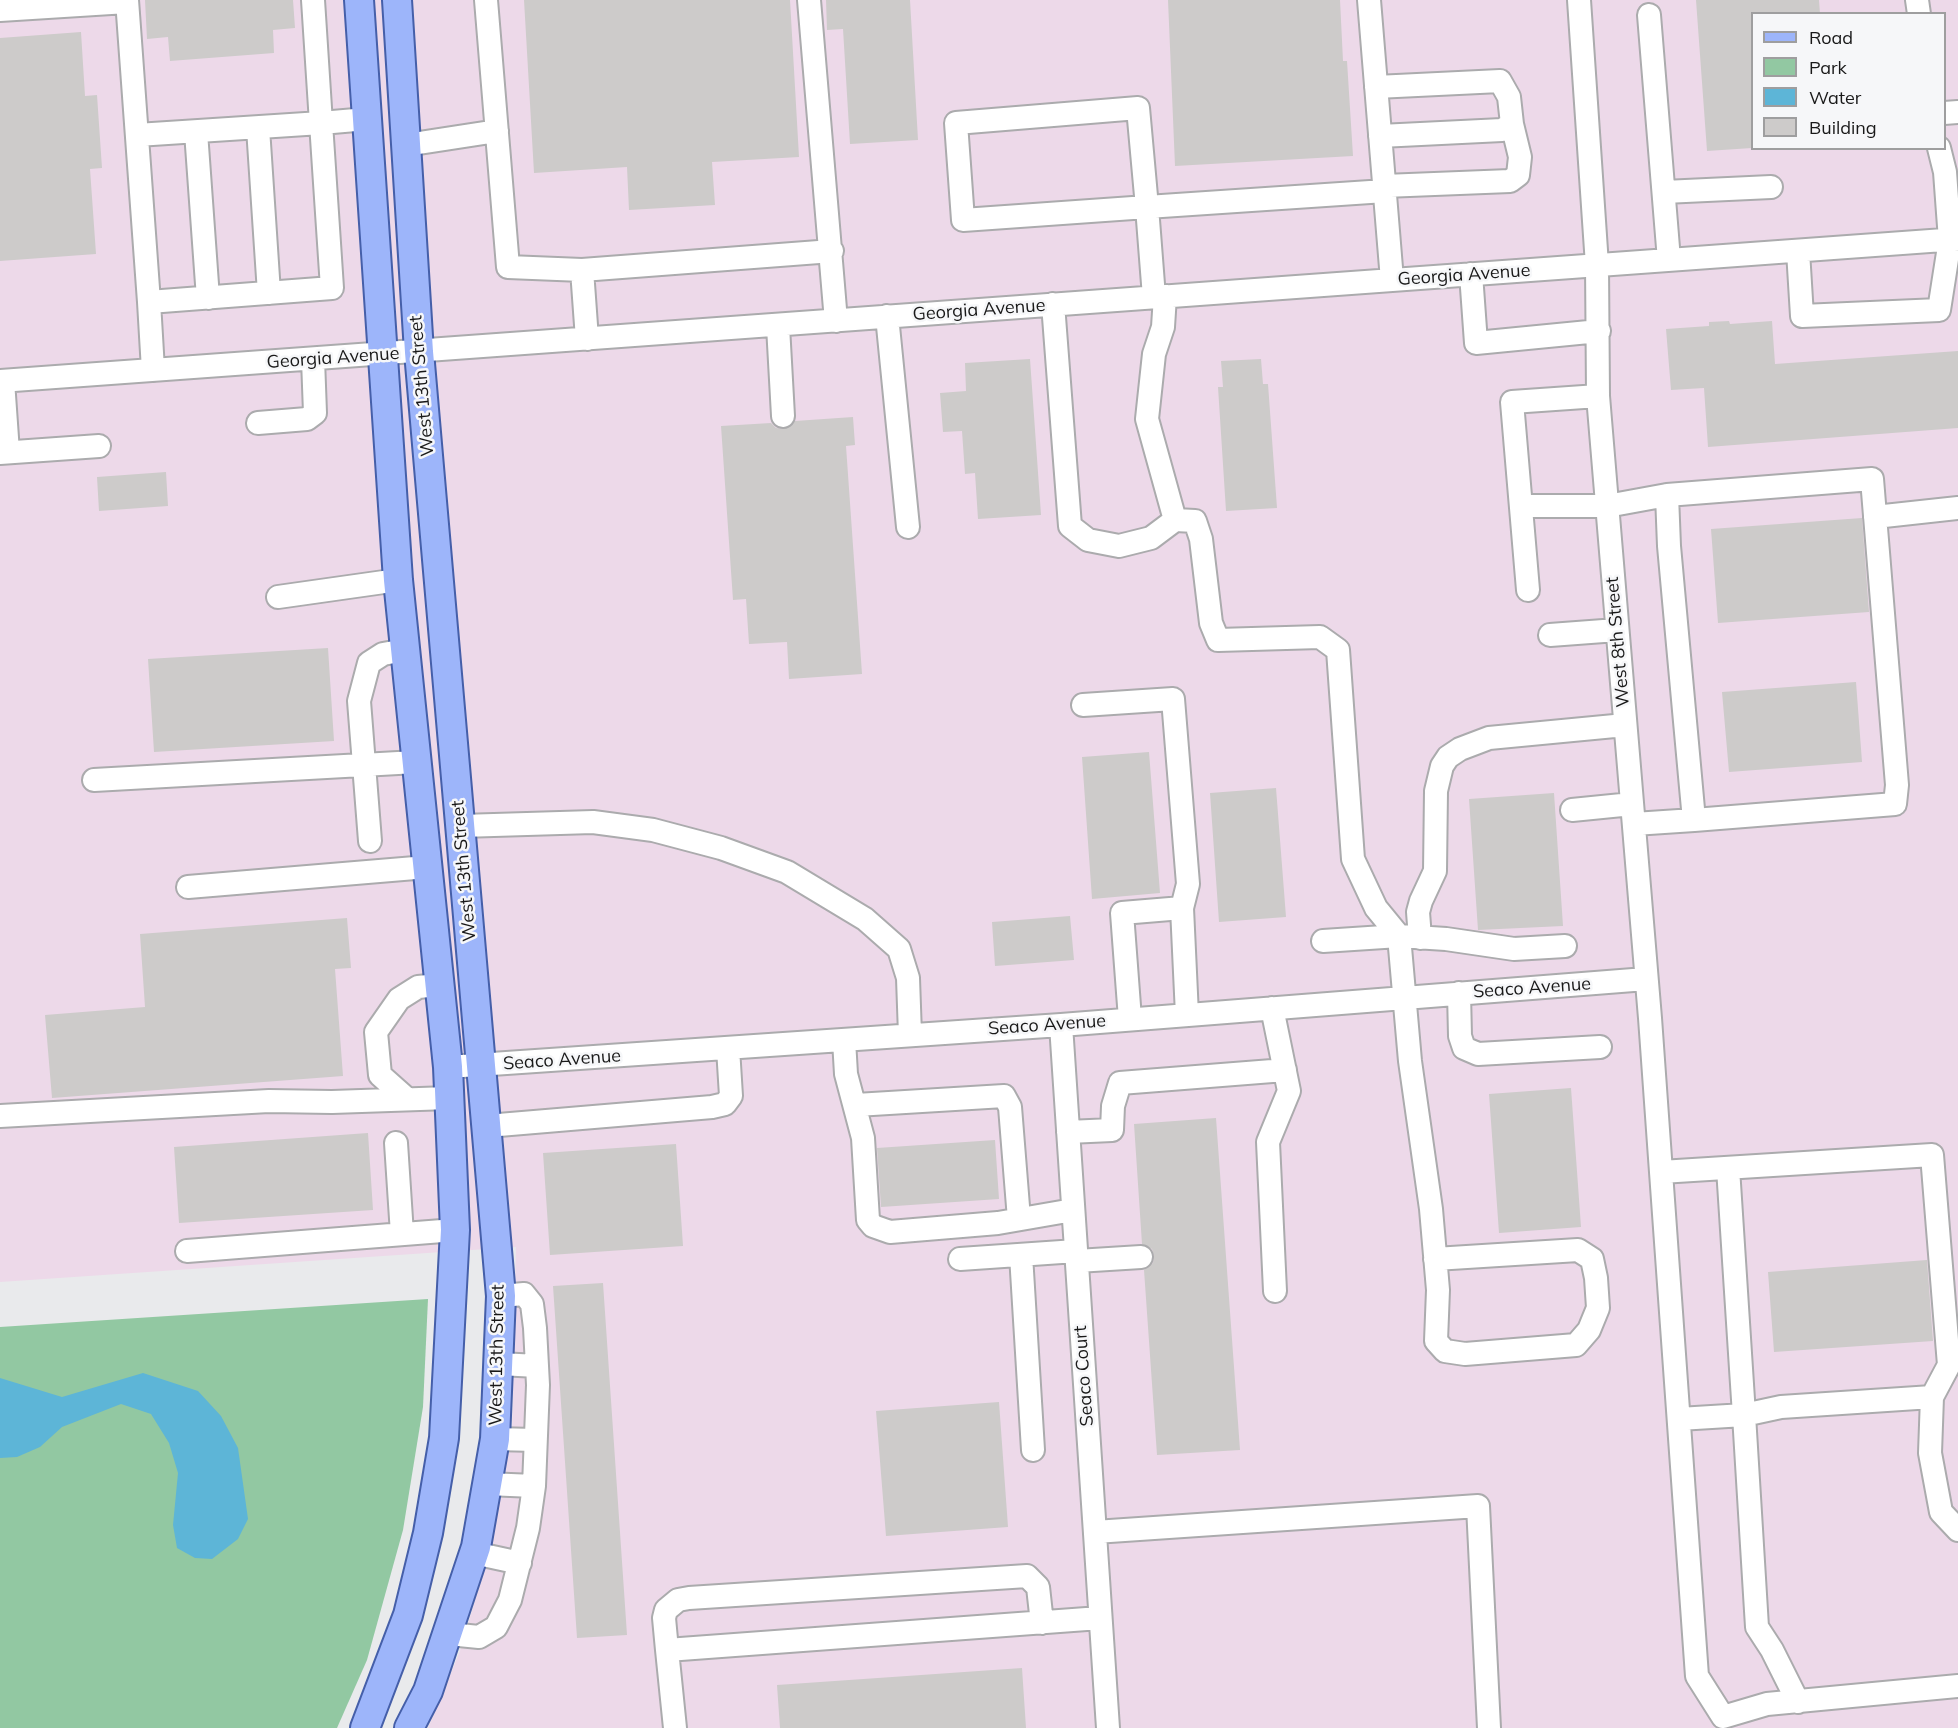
<!DOCTYPE html>
<html>
<head>
<meta charset="utf-8">
<style>
	body { margin:0 }
	#map { position:relative; width:1958px; height:1728px; overflow:hidden; background:#e9eaec; font-family:Mulish,sans-serif }
	canvas { display:block }
	.legend { position:absolute; left:1751px; top:12px; width:195px; height:138px; box-sizing:border-box; background:#f6f7f9; border:2px solid #9e9e9f; margin:0; padding:8px 10px; list-style:none; font-size:18px; color:#191919 }
	.legend li { display:flex; align-items:center; gap:12px; height:30px }
	.legend b { width:30px; border:2px solid #9e9e9f }
</style>
</head>
<body>
<div id="map">
<canvas width="1958" height="1728"></canvas>
<ul class="legend">
<li><b style="height:8px;background:#9db5fa"></b>Road</li>
<li><b style="height:16px;background:#92c8a2"></b>Park</li>
<li><b style="height:16px;background:#5db5d7"></b>Water</li>
<li><b style="height:16px;background:#cdcbca"></b>Building</li>
</ul>
</div>
<script>
const g = document.querySelector('canvas').getContext('2d');
g.lineJoin = 'round';
function paint(path, color) {
  g.fillStyle = color;
  g.fill(path, 'evenodd');
}
function shape(rows) {
  const path = new Path2D();
  for (const r of rows) {
    path.moveTo(r[0], r[1]);
    for (let i = 2; i < r.length; i += 2) path.lineTo(r[i], r[i + 1]);
  }
  return path;
}
function stroke(path, color, width, dash) {
  g.strokeStyle = color;
  g.lineWidth = width;
  g.lineCap = dash ? 'butt' : 'round';
  g.setLineDash(dash || []);
  g.stroke(path);
}
function label(font, color, halo, rows, align = 'center') {
  g.font = font + ' Mulish,sans-serif';
  g.lineWidth = 5;
  g.setLineDash([]);
  g.textBaseline = 'middle';
  g.strokeStyle = halo;
  g.fillStyle = color;
  for (const [text, x, y, turn = 0] of rows) {
    g.save();
    g.translate(x, y);
    g.rotate((+turn || 0) * Math.PI / 180);
    g.textAlign = isNaN(turn) ? turn : align;
    if (halo) g.strokeText(text, 0, 0);
    g.fillText(text, 0, 0);
    g.restore();
  }
}
paint(shape([
	[0,0,1958,0,1958,1728,428,1728,460,1651,492,1542,512,1430,516,1247,0,1282],
	[1752,14,1944,14,1944,148,1752,148]
]), '#edd9e9');
paint(shape([
	[428,1299,423,1407,403,1530,367,1660,337,1728,0,1728,0,1327]
]), '#92c8a2');
paint(shape([
	[143,1373,198,1391,221,1416,238,1448,248,1519,238,1539,212,1559,195,1558,177,1548,173,1525,178,1473,169,1443,151,1414,121,1404,62,1427,40,1447,17,1457,0,1458,0,1378,62,1397]
]), '#5db5d7');
paint(shape([
	[145,0,293,0,295,28,273,30,274,53,170,61,168,37,147,39],
	[524,0,790,0,799,157,712,162,715,205,629,210,627,167,534,173],
	[826,0,910,0,918,140,850,144,843,29,827,30],
	[1168,0,1340,0,1343,61,1347,61,1353,156,1175,166],
	[1696,0,1819,0,1820,14,1752,14,1752,148,1707,151],
	[81,32,85,96,97,95,102,168,90,169,96,254,0,261,0,38],
	[1729,321,1730,324,1772,321,1775,364,1958,351,1958,428,1708,447,1704,388,1671,390,1666,329,1709,326,1709,322],
	[1030,359,1041,515,978,519,975,473,965,474,962,431,943,432,940,393,966,391,965,363],
	[1261,359,1263,384,1268,384,1277,508,1226,511,1218,387,1223,387,1221,361],
	[853,417,855,445,846,446,862,674,789,679,787,642,749,644,746,599,733,600,721,426,771,423,776,428,784,429,795,421],
	[166,472,168,506,99,511,97,477],
	[1862,518,1869,612,1718,623,1711,529],
	[328,648,334,741,154,752,148,659],
	[1856,682,1862,762,1729,772,1722,692],
	[1149,752,1160,893,1092,899,1082,757],
	[1276,788,1286,917,1219,922,1210,793],
	[1554,793,1563,926,1478,930,1469,799],
	[1070,916,1074,960,995,966,992,922],
	[347,918,351,968,335,969,343,1076,52,1098,45,1015,145,1007,140,934],
	[1571,1088,1581,1227,1499,1233,1489,1094],
	[1216,1118,1240,1450,1157,1455,1144,1270,1153,1263,1154,1256,1152,1249,1142,1244,1134,1124],
	[368,1133,373,1210,179,1223,174,1147],
	[995,1140,999,1199,881,1207,877,1148],
	[676,1144,683,1246,550,1255,543,1153],
	[1927,1260,1933,1341,1774,1352,1768,1272],
	[603,1283,627,1635,577,1638,553,1286],
	[999,1402,1008,1527,886,1536,876,1411],
	[1022,1668,1026,1728,780,1728,777,1685]
]), '#cdcbca');
const minor = shape([
	[127,0,149,302],
	[486,0,508,267,582,270],
	[809,0,836,321],
	[1369,0,1392,280],
	[1579,0,1597,265,1598,396,1650,1018,1697,1676,1723,1717,1767,1704,1958,1686],
	[1917,0,1919,14],
	[0,10,127,2],
	[1649,15,1669,260],
	[1376,87,1500,81,1509,97,1512,124,1502,130,1380,136],
	[1944,113,1958,112],
	[258,128,269,293],
	[196,132,208,298],
	[137,135,321,123,313,0],
	[406,145,497,131],
	[1384,186,1510,181,1518,175,1520,157,1512,124],
	[1664,192,1771,187],
	[1798,251,1802,316,1939,310,1950,240,1945,172,1939,148],
	[1471,274,1476,343,1599,331],
	[1165,296,1163,327,1154,354,1147,419,1175,520,1195,521,1201,539,1211,623,1218,640,1320,637,1338,650,1353,859,1376,908,1399,936,1410,1061,1431,1209,1438,1290,1436,1341,1445,1351,1465,1354,1576,1345,1589,1330,1598,1308,1596,1278,1592,1259,1578,1250,1435,1259],
	[1154,297,1147,207,1138,108,956,123,963,220,1147,207,1385,191],
	[1053,304,1070,526,1088,540,1119,546,1151,538,1175,520],
	[887,316,908,527],
	[778,326,783,416],
	[587,339,582,270,832,251],
	[153,370,149,302,332,288,321,123,367,119],
	[0,381,1958,239],
	[3,381,8,452],
	[258,423,307,419,315,413,313,359],
	[0,453,99,446],
	[1523,506,1607,506,1667,495,1872,479,1897,785,1895,804,1694,820],
	[1875,517,1958,508],
	[1528,590,1512,402,1598,396],
	[278,597,398,580],
	[1550,635,1617,630],
	[1083,705,1173,699,1188,884,1182,908,1187,1015],
	[94,780,416,762],
	[1572,810,1632,804],
	[1634,824,1694,820,1669,546,1667,495],
	[461,826,593,822,653,830,721,848,787,872,865,919,899,949,908,978,910,1035],
	[370,841,359,701,369,663,383,654,405,650],
	[188,887,427,867],
	[1420,938,1418,912,1421,901,1435,871,1436,791,1442,766,1448,757,1460,749,1489,738,1625,725],
	[1323,941,1399,936,1446,939,1514,949,1565,946],
	[1459,993,1460,1036,1464,1048,1478,1054,1600,1047],
	[1272,1008,1289,1091,1268,1142,1275,1291],
	[1130,1019,1122,913,1182,908],
	[1061,1025,1108,1728],
	[844,1040,846,1074,863,1138,868,1220,873,1226,890,1232,998,1223,1073,1210],
	[448,1067,1061,1025,1646,979],
	[407,1099,380,1075,376,1032,399,999,418,987,439,985],
	[856,1105,1004,1096,1010,1107,1019,1219],
	[0,1116,269,1101,332,1102,449,1098],
	[487,1126,712,1107,725,1104,731,1096,728,1048],
	[1068,1132,1112,1130,1113,1106,1120,1083,1285,1070],
	[396,1143,402,1234],
	[1728,1168,1744,1415,1781,1407,1932,1397],
	[1661,1172,1932,1155,1949,1365,1932,1397,1930,1453,1941,1512,1958,1530],
	[187,1251,455,1230],
	[1021,1255,1033,1450],
	[960,1259,1076,1251],
	[1077,1261,1141,1257],
	[500,1364,537,1366],
	[1679,1419,1744,1415,1757,1627,1772,1650,1798,1702],
	[495,1439,535,1440],
	[487,1484,534,1486],
	[1095,1532,1478,1506,1489,1728],
	[474,1553,520,1563],
	[449,1634,479,1637,496,1627,510,1600,528,1528,534,1486,538,1385,535,1328,532,1304,524,1294,501,1296],
	[667,1650,664,1618,666,1610,678,1600,689,1598,1027,1576,1038,1587,1042,1623],
	[675,1728,667,1650,1100,1618]
]);
const major = shape([
	[359,0,398,580,448,1067,455,1230,444,1438,428,1533,408,1615,365,1728],
	[397,0,419,352,501,1296,495,1439,476,1547,428,1691,409,1728]
]);
stroke(minor, '#ababad', 26);
stroke(major, '#455fa9', 32);
stroke(minor, '#fff', 22);
stroke(major, '#9db5fa', 28);
label('18px', '#191919', '#f6f7f9', [
	["Georgia Avenue",1464,275,-4],
	["Georgia Avenue",979,310,-4],
	["Georgia Avenue",333,358,-4],
	["West 13th Street",422,386,-95],
	["West 8th Street",1618,642,-95],
	["West 13th Street",464,871,-95],
	["Seaco Avenue",1532,988,-4],
	["Seaco Avenue",1047,1025,-4],
	["Seaco Avenue",562,1060,-4],
	["West 13th Street",497,1355,-89],
	["Seaco Court",1084,1376,-94]
]);
</script>
</body>
</html>
